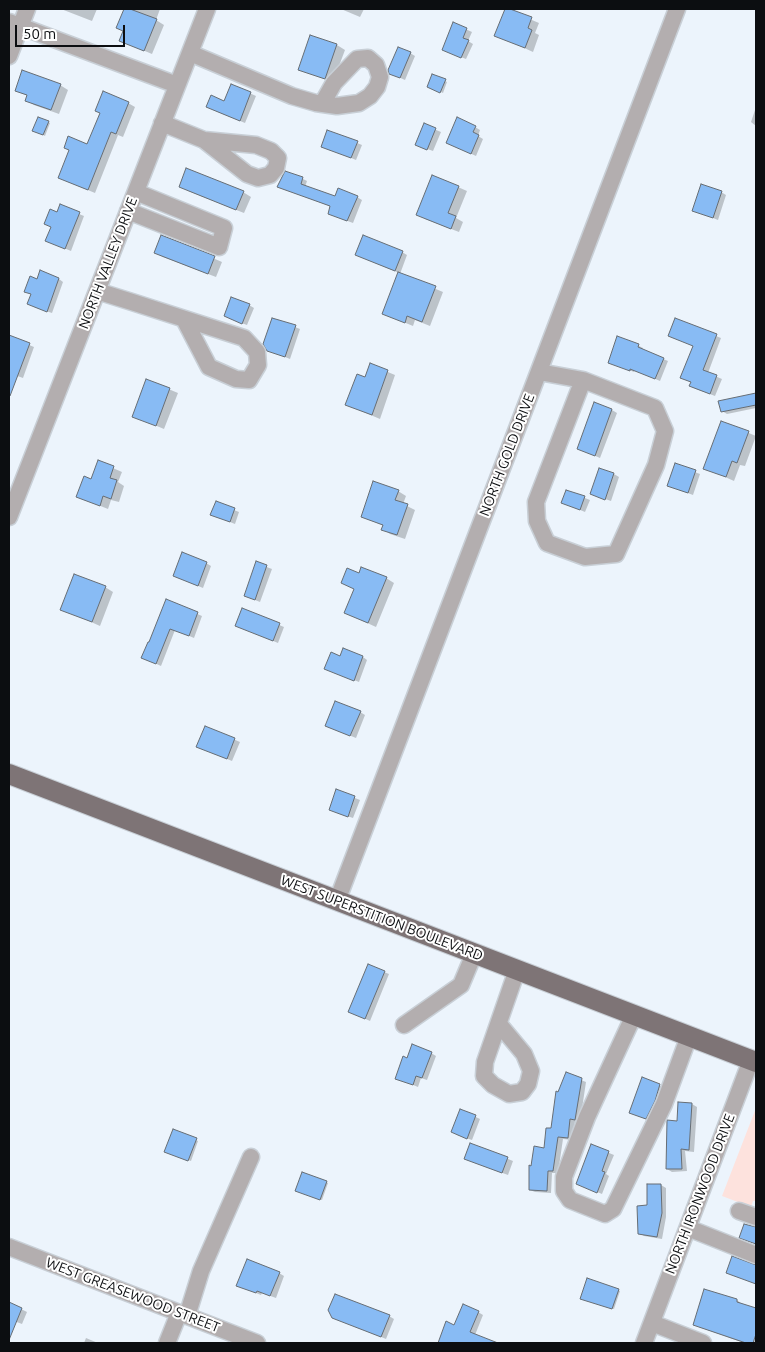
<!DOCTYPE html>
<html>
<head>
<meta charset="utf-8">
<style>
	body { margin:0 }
	#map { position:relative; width:765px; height:1352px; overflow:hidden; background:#ecf4fc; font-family:Ubuntu,sans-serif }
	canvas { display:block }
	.frame { position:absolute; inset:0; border:10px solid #0c0e11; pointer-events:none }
	.scale { position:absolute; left:15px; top:25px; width:110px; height:22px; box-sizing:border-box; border:2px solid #0c0e11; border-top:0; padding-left:6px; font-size:15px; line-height:18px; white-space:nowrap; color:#0c0e11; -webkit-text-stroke:4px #fff; paint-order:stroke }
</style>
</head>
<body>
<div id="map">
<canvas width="765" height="1352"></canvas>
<div class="frame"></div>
<div class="scale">50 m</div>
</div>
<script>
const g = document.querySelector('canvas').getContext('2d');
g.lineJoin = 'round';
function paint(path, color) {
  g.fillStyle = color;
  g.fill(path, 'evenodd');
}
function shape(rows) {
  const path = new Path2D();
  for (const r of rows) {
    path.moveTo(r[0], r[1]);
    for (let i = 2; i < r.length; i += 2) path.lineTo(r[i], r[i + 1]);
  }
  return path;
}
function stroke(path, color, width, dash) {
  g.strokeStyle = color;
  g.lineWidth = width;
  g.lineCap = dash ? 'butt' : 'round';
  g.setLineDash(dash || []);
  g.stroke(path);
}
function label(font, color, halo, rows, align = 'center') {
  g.font = font + ' Ubuntu,sans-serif';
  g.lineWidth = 4;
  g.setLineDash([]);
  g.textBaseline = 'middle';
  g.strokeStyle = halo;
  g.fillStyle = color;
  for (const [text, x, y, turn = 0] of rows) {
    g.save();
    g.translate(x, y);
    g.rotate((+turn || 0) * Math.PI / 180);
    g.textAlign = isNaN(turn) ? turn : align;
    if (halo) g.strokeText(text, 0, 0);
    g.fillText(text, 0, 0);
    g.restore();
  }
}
paint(shape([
	[756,1108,756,1201,753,1201,751,1207,722,1196]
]), '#fde2dd');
paint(shape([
	[61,9,97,9,92,21],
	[125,9,160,9,156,20,164,25,152,54,121,41,124,31,118,27],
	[341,9,364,9,360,17],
	[506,9,539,23,535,33,539,35,533,52,496,35],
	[454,24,472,32,468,41,473,44,466,59,448,52],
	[311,36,337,45,345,50,333,82,308,73,300,69],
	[410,53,415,56,405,80,396,76],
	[433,75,447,82,443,93,429,86],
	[60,85,68,90,59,114,34,105,26,100,28,96,16,91],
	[232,85,256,96,245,123,213,110,225,102],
	[128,103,135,107,123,137,118,135,95,193,66,181,88,146],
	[756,107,756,126,751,122],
	[48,122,50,123,45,136,35,131],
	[424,125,441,132,433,151,422,147],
	[475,127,480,130,478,136,483,139,476,156,452,145],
	[357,143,362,145,356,160,322,146],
	[433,176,467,191,456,218,463,222,459,232,425,219],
	[303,179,307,181,305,187,335,198,357,197,362,200,353,223,334,216,332,207,284,189],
	[188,191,243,192,251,197,244,213],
	[721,192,726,195,718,220,693,210],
	[57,214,79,214,84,216,71,251,52,243],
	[162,236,222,262,216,277,163,257,156,253],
	[402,252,407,255,400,274,443,292,430,326,415,320,413,326,384,314,399,273,356,255],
	[59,279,63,282,52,313,34,307,32,294,26,291,37,280],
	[249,305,254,308,247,325,230,319],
	[295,327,300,329,290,359,268,350],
	[716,336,721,338,708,373,722,379,715,396,696,389,691,386,692,383,682,378],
	[10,337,34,347,23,378,9,373,9,341],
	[618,338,639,346,643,348,642,350,668,361,660,381,635,370,634,372,613,364],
	[371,365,395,375,380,419,347,405,366,378],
	[147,380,178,393,164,429,133,416],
	[756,395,756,408,727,414,722,411,720,402],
	[612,410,617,413,600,458,584,451],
	[722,422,756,436,745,466,740,465,734,481,705,468],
	[99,462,122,472,118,482,124,486,119,502,111,500,108,509,78,497,92,481],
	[676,465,700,474,693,495,674,488],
	[614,474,619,477,611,501,591,494],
	[398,491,406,496,403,504,415,510,405,539,390,534,383,529,384,526,362,517],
	[567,491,590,500,585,512,568,505],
	[216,503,239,512,235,524,217,517],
	[206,563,211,566,203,588,174,576],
	[256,563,272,569,260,602,250,598],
	[359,574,386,578,394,583,376,627,345,613,355,589,342,583],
	[105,587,113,592,100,626,62,609],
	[167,601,202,616,194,638,175,630,161,666,148,660],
	[243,610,284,627,278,643,242,628],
	[341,657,363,657,367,660,359,682,326,669],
	[360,712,365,715,356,738,326,726],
	[205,727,240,742,232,761,203,749],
	[337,791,360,800,353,818,335,812],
	[384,972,389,974,370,1021,355,1014],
	[431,1053,436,1056,427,1080,421,1078,418,1087,396,1078,407,1059],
	[581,1080,586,1082,580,1122,575,1121,573,1140,563,1139,558,1173,552,1173,551,1193,535,1192,530,1190,532,1168,545,1149,552,1130],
	[659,1085,664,1088,651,1121,635,1115],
	[679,1103,692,1104,697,1107,694,1152,685,1151,687,1171,672,1172,667,1169,678,1122],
	[461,1110,480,1119,472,1140,457,1135],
	[173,1131,198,1141,191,1161,168,1152],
	[471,1144,513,1161,508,1175,470,1161],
	[592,1146,614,1155,606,1174,609,1176,602,1194,583,1186],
	[326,1182,328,1183,322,1200,299,1191],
	[661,1185,666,1188,666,1217,662,1239,644,1236,639,1233,648,1207],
	[279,1273,284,1276,276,1298,262,1293,261,1295,243,1288],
	[618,1290,620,1291,614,1309,584,1299],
	[737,1300,742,1304,756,1309,756,1343,744,1343,699,1327],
	[9,1303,27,1312,22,1324,9,1319],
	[478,1312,483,1315,475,1335,494,1343,439,1343,447,1323,455,1326],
	[389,1316,394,1319,386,1339,333,1317],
	[86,1338,98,1343,84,1343]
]), '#0003');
const building = shape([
	[124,9,130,9,157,19,144,51,119,41,123,31,116,28,124,9],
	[505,9,510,9,532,17,528,28,532,30,525,48,494,36,505,9],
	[453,22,467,28,463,38,469,40,461,58,442,50,453,22],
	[310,35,337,44,325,79,298,70,310,35],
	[398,47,411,52,400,78,389,74,388,70,398,47],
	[22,70,61,84,51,110,25,101,27,95,15,91,22,70],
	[432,74,446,79,440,93,427,87,432,74],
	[231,84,251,92,240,121,206,107,211,95,224,101,231,84],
	[103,91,129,102,116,134,111,132,88,190,58,178,69,150,64,148,68,136,87,144,100,113,95,111,103,91],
	[38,117,49,121,43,135,32,131,38,117],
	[457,117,476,126,473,132,479,135,471,154,446,143,457,117],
	[424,123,436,128,427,150,415,145,424,123],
	[327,130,358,141,351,158,321,147,327,130],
	[186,168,244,191,236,210,179,187,186,168],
	[285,171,303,177,301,184,335,196,338,188,358,196,347,221,328,214,330,206,277,187,285,171],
	[432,175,459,186,448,213,456,216,451,229,416,215,432,175],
	[701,184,722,191,713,218,692,211,701,184],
	[60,204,80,212,65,249,45,241,51,227,44,224,50,209,57,212,60,204],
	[161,235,215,256,208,274,154,253,161,235],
	[363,235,403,251,395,271,355,255,363,235],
	[40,270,59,278,47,312,27,304,31,294,24,292,30,276,37,279,40,270],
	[398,272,436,286,422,322,407,316,405,323,382,314,398,272],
	[231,297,250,304,242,324,224,316,231,297],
	[272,318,296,325,285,357,267,351,263,344,272,318],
	[675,318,717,334,703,370,717,375,710,394,689,386,691,382,680,378,693,346,668,336,675,318],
	[9,335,30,343,10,396,9,396,9,335],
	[617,336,639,344,638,347,664,358,655,379,630,369,630,371,608,363,617,336],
	[370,363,388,370,372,415,345,405,357,374,365,377,370,363],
	[146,379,170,388,156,426,132,417,146,379],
	[756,393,756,405,721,412,718,401,756,393],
	[594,402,612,409,595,456,577,449,594,402],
	[721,421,749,431,737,463,732,461,726,477,703,469,721,421],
	[98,460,114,466,110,478,117,480,111,499,103,496,100,506,76,497,84,476,91,479,98,460],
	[675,463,696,470,688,493,667,486,675,463],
	[599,468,614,473,605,500,590,494,599,468],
	[373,481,399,490,395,500,408,504,397,535,381,530,383,525,361,517,373,481],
	[566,490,585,496,580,510,561,503,566,490],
	[216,501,235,508,230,522,210,515,216,501],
	[182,552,207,562,198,586,173,576,182,552],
	[256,561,267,565,255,600,244,596,256,561],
	[361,567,387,577,368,623,344,613,354,589,341,583,347,568,359,573,361,567],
	[74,574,106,586,92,622,60,610,74,574],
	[166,599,198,612,189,636,170,629,156,664,141,658,148,642,149,642,166,599],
	[242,608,280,623,273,641,235,626,242,608],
	[343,648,363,656,354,681,324,669,331,652,340,656,343,648],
	[335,701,361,711,350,736,325,726,335,701],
	[205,726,235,738,227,759,196,747,205,726],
	[336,789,355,796,348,817,329,810,336,789],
	[368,964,385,971,365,1019,348,1012,368,964],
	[412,1044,432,1052,422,1078,416,1076,413,1085,395,1079,403,1056,407,1058,412,1044],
	[566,1072,582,1078,575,1120,570,1119,568,1138,558,1137,553,1171,548,1171,547,1191,529,1190,529,1165,531,1166,534,1146,544,1148,546,1128,551,1128,556,1091,558,1092,566,1072],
	[642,1077,660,1084,655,1101,646,1119,629,1113,642,1077],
	[678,1102,692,1103,689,1150,681,1149,682,1169,666,1169,667,1120,677,1121,678,1102],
	[460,1109,476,1115,467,1139,451,1132,460,1109],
	[173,1129,197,1138,188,1161,164,1152,173,1129],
	[470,1143,508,1157,502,1173,464,1159,470,1143],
	[591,1144,609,1151,602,1171,605,1172,597,1193,576,1184,591,1144],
	[302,1172,327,1181,320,1200,295,1191,302,1172],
	[647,1184,661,1184,662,1213,657,1237,638,1234,637,1206,647,1205,647,1184],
	[744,1224,756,1227,756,1244,739,1238,744,1224],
	[732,1256,756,1265,756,1284,726,1273,732,1256],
	[247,1259,280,1272,270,1296,257,1291,256,1293,236,1286,247,1259],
	[587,1278,619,1289,612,1309,580,1299,587,1278],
	[704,1289,737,1299,737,1302,756,1308,756,1334,753,1343,746,1343,693,1325,704,1289],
	[335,1294,390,1315,381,1337,332,1318,328,1310,335,1294],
	[9,1302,22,1308,9,1340,9,1302],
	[463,1304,479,1311,470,1332,498,1343,438,1343,446,1321,454,1325,463,1304]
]);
paint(building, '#88bbf4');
stroke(building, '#666d74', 1);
const minor = shape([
	[9,22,177,85],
	[190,53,292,96,316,103,337,106,359,103,370,96,377,87,380,77,376,65,368,58,357,59,334,83,322,104],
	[9,56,27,9],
	[162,123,204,140,247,174,258,178,270,175,276,168,278,158,271,151,256,145,204,140],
	[128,211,219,247,224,228,136,192],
	[97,291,132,302,244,338,257,352,258,365,249,380,236,379,209,367,184,319],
	[539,372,583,380,655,408,665,431,656,465,616,554,585,557,547,543,537,521,536,502,583,380],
	[9,517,207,9],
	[337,901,677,9],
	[634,1015,587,1117,564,1177,564,1191,570,1200,605,1214,613,1209,664,1104,689,1036],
	[499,1024,524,1054,531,1071,528,1084,522,1092,509,1094,493,1085,484,1076,485,1062,517,970],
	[404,1025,461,985,474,954],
	[739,1211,756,1217],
	[688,1228,756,1255],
	[9,1247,257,1343],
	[187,1316,201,1271,251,1157],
	[652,1323,703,1343],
	[167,1343,179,1313],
	[644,1343,751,1060]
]);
const major = shape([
	[9,774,756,1062]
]);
stroke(minor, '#c8cfd6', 19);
stroke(major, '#c8cfd6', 22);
stroke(minor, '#b3aeaf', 16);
stroke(major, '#7e7476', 20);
label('14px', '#0c0e11', '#fff', [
	["NORTH VALLEY DRIVE",108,263,-69],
	["NORTH GOLD DRIVE",507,455,-69],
	["WEST SUPERSTITION BOULEVARD",382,918,21],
	["NORTH IRONWOOD DRIVE",700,1194,-69],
	["WEST GREASEWOOD STREET",133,1295,21]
]);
</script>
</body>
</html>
